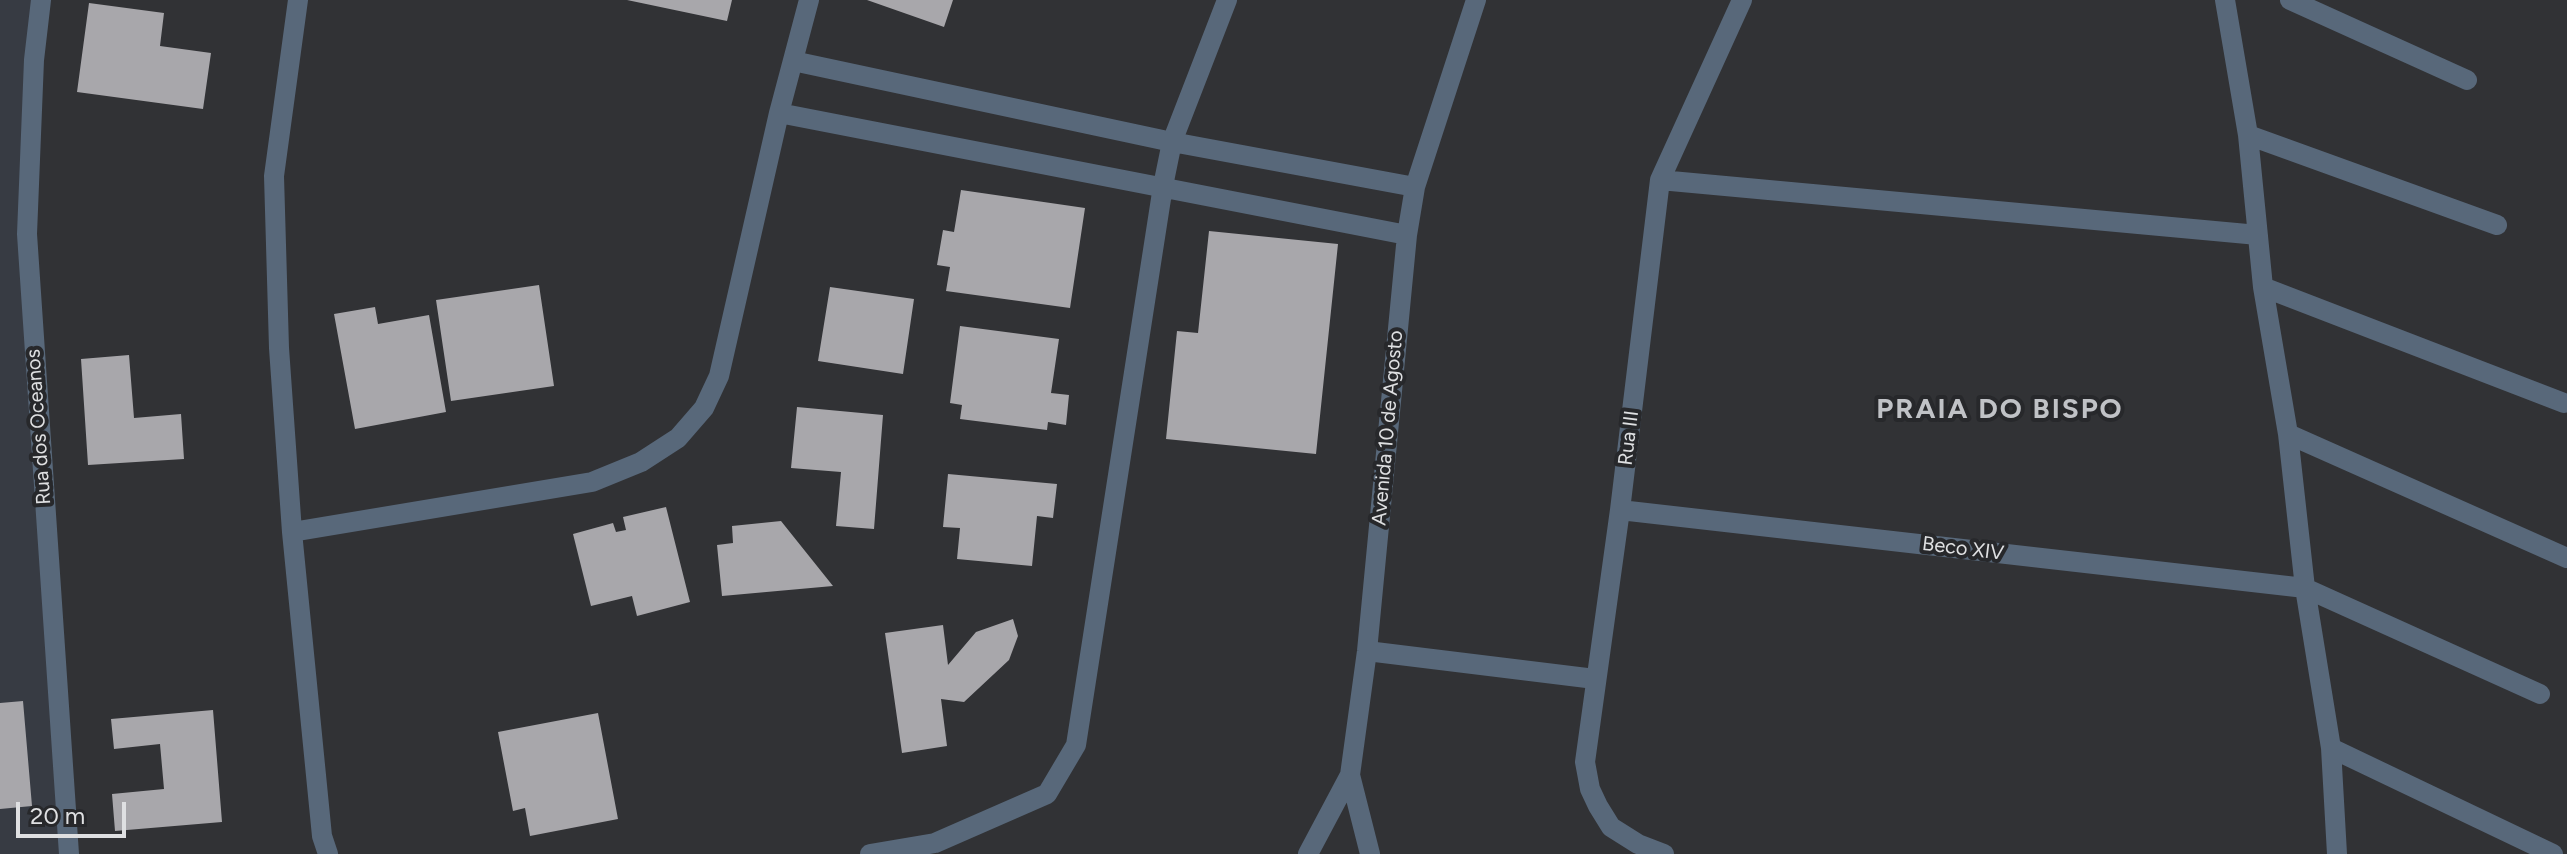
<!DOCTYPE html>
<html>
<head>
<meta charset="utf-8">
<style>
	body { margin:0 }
	#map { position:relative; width:2567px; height:854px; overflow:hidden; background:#313235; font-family:Figtree,sans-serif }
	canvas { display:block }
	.scale { position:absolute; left:16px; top:802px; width:110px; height:36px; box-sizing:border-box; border:4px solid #dfe0e2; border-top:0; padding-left:10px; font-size:24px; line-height:28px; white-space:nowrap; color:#dfe0e2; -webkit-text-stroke:6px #27282b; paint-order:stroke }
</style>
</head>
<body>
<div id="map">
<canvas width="2567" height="854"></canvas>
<div class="scale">20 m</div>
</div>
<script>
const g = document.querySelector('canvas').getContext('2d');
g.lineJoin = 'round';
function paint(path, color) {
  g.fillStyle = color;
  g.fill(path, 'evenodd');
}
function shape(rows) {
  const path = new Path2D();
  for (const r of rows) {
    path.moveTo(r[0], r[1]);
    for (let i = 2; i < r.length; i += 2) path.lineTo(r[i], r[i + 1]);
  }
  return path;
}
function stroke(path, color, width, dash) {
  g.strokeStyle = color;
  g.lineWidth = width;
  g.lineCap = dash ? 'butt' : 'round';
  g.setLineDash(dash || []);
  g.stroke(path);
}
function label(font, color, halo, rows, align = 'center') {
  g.font = font + ' Figtree,sans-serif';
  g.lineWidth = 8;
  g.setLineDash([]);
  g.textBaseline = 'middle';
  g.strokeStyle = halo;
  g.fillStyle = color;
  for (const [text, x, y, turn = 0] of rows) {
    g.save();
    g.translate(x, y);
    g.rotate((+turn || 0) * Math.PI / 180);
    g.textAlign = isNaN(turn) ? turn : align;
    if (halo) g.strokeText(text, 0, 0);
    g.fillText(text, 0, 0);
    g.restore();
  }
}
paint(shape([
	[0,0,41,0,27,234,69,854,0,854]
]), '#373b43');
paint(shape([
	[627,0,732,0,727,21],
	[867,0,953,0,944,27],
	[89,3,164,13,160,46,211,53,203,109,77,92],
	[961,190,1085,208,1070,308,946,291,950,267,937,265,943,230,954,232],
	[1209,231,1338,244,1316,454,1166,439,1177,331,1198,333],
	[539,285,554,386,451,401,436,300],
	[830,287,914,299,903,374,818,361],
	[375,307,378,324,429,315,446,412,355,429,334,314],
	[960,326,1059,339,1051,393,1069,395,1066,425,1048,422,1047,430,960,419,962,405,950,403],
	[129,355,134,418,181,414,184,459,88,465,81,359],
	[797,407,883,415,874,529,836,526,841,472,791,468],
	[948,474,1057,484,1053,518,1037,516,1032,566,957,559,960,528,943,527],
	[666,507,690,602,637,616,632,596,591,606,573,534,613,523,616,532,626,530,623,517],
	[781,521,833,586,722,596,717,545,733,543,732,526],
	[1013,619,1018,636,1009,660,964,702,941,699,947,746,902,753,885,633,943,625,948,665,976,632],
	[23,701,32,806,0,809,0,703],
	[213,710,222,822,115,831,112,794,164,789,160,744,114,749,111,719],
	[598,713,618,819,530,836,525,808,513,811,498,732]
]), '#a8a7ab');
stroke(shape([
	[41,0,34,60,27,234,69,854],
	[298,0,274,176,279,348,292,532,322,836,328,854],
	[2225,0,2248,135,2263,287,2288,434,2305,588,2331,748,2337,854],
	[2290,0,2467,80],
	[793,61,1172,142,1415,187],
	[779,113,1407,235],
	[2248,135,2497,225],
	[1660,180,2258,235],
	[2263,287,2564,403],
	[2288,434,2567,558],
	[1620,510,2305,588,2540,694],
	[292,532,592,482,641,462,678,438,704,408,719,376,779,113,809,0],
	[1367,651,1595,679],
	[2331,748,2553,854],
	[1350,775,1370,854],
	[870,854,935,843,1047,794,1076,745,1163,186,1172,142,1227,0],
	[1308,854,1350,775,1367,651,1407,235,1415,187,1476,0],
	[1664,854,1638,844,1611,827,1598,806,1590,789,1585,762,1620,510,1660,180,1742,0]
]), '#58687a', 20);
label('20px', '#dfe0e2', '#27282b', [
	["Rua dos Oceanos",39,427,-94],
	["Avenida 10 de Agosto",1388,428,-85],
	["Rua III",1629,438,-83],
	["Beco XIV",1963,549,7]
]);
g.letterSpacing = '2px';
label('bold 28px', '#c0c2c6', '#27282b', [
	["PRAIA DO BISPO",2000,410]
]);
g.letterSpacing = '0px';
</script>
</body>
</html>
